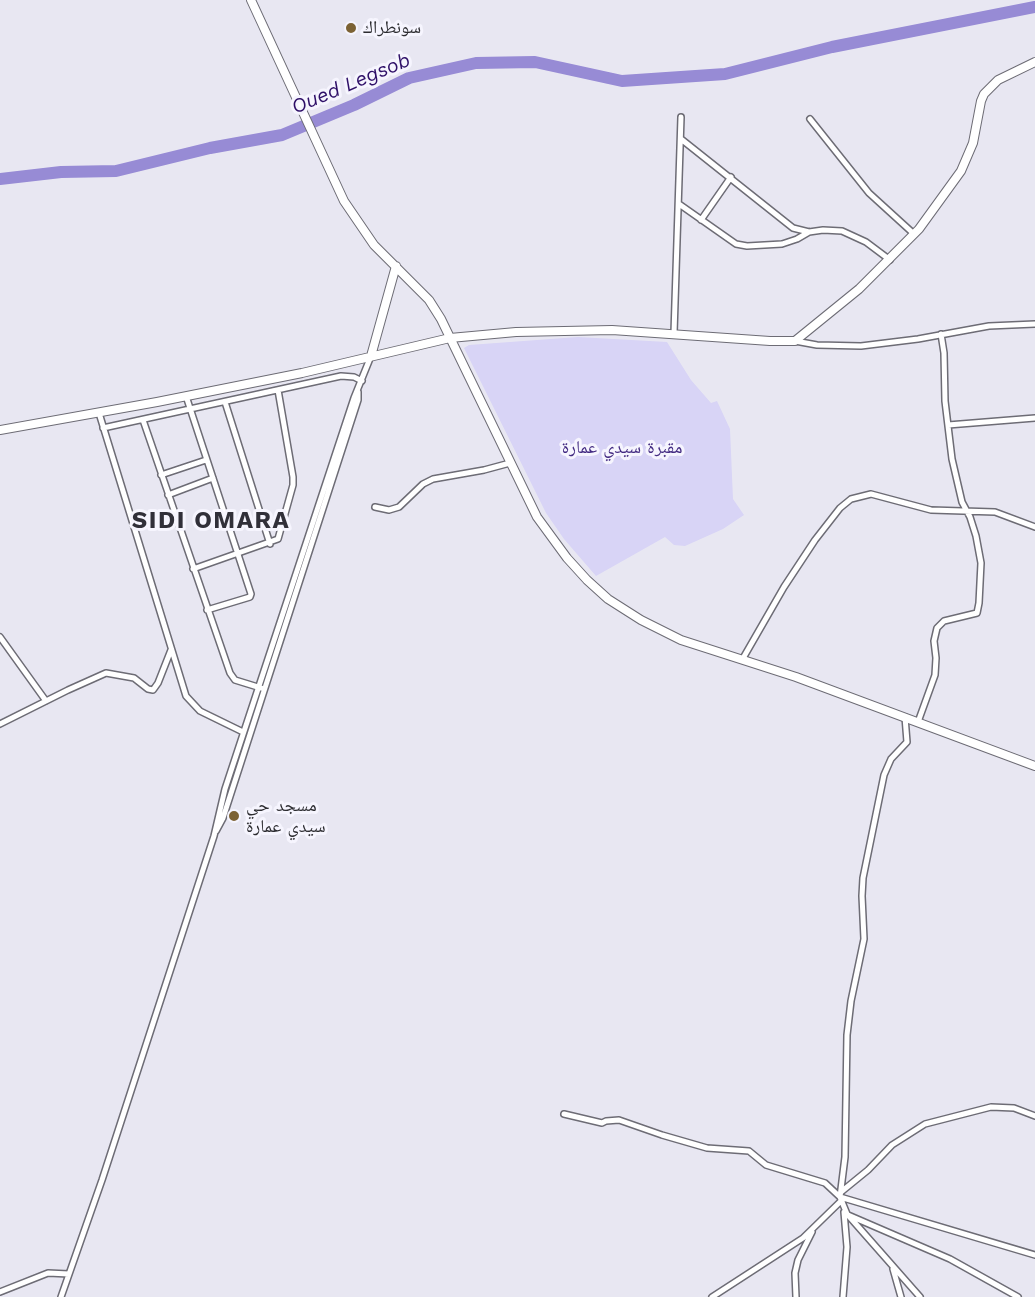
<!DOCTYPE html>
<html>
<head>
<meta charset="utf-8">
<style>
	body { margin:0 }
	canvas { display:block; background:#e8e7f2 }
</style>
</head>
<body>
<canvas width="1035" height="1297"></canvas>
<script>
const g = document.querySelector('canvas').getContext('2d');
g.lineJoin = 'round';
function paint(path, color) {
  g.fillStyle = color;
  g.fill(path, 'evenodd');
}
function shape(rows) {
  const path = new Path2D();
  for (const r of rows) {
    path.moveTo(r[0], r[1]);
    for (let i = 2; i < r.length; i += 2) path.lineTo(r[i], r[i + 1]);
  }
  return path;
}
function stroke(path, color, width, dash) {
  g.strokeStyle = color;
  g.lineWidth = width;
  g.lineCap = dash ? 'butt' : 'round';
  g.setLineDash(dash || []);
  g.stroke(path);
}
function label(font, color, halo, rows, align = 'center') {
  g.font = font + ' "Work Sans","Noto Naskh Arabic",sans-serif';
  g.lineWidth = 6;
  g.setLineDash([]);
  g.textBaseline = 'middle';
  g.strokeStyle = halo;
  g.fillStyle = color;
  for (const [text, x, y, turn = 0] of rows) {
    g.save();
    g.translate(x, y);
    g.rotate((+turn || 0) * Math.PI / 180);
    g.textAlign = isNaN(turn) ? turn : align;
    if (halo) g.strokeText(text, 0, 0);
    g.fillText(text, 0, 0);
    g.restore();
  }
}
paint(shape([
	[578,337,667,342,691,380,711,403,717,401,730,429,733,499,744,515,723,529,685,546,674,545,665,537,596,576,583,561,564,539,546,513,464,348,469,345]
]), '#d8d4f6');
stroke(shape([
	[0,179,61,172,116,171,210,148,282,135,354,105,409,78,476,63,535,62,622,81,725,74,832,47,1035,7]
]), '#978bd5', 12);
const minor = shape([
	[810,119,869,193,914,234],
	[681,139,793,228,809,232,823,230,842,231,866,242,890,260],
	[679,204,736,244,747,246,782,244,797,239,809,232],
	[701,220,731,177],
	[674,333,681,117],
	[795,341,817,345,861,346,918,339,989,326,1035,324],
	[186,396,251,594,250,597,207,610],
	[225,402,270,544],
	[99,413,186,696,200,711,243,732],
	[143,420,230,673,235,680,261,688],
	[948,425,1035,418],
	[103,428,341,376,354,377,362,381],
	[161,475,206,460],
	[168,495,213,478],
	[375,507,389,510,399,507,423,484,433,479,484,470,510,463],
	[193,569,278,539,293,485,293,477,278,390],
	[0,637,46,701],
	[742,660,784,587,815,540,840,508,851,499,871,494,931,510,995,512,1035,527],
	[905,717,907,742,891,759,884,775,863,878,862,896,864,939,851,1001,847,1035,845,1157,840,1197,847,1214,920,1297],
	[918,722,935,675,936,658,934,641,937,628,944,621,977,613,979,603,981,563,976,536,970,517,962,502,952,459,945,401,944,353,941,334],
	[0,724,68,690,106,673,134,678,148,689,153,690,158,683,171,650],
	[216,831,223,818,358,400,358,392],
	[564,1114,602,1123,606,1121,619,1120,662,1135,707,1148,749,1151,766,1165,825,1183,840,1197,1035,1255],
	[841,1192,868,1170,892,1145,925,1124,991,1107,1014,1108,1035,1116],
	[848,1215,950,1259,1018,1297],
	[893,1269,901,1297],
	[0,1292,48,1273,69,1274],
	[61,1297,102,1180,214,836,225,789,354,398,371,356],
	[712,1297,803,1238,841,1201],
	[796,1297,795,1273,798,1260,812,1232],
	[843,1297,847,1247,844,1212]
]);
const secondary = shape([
	[251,0,344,201,374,245,429,300,441,319,537,517,567,558,587,580,608,599,641,620,681,640,796,677,1035,766],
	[371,356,396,266],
	[0,430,157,402,302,373,450,338,516,332,612,330,770,341,795,341,859,289,919,229,961,171,973,143,981,101,984,94,998,80,1035,62]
]);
stroke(minor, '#6d6c75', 8);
stroke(secondary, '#6d6c75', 10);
stroke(minor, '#fff', 5);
stroke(secondary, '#fff', 8);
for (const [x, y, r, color] of [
	[351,28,6,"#7c6234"],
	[234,816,6,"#7c6234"]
]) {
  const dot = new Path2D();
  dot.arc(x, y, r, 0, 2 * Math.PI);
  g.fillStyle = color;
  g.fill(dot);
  stroke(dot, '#f6f5fe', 2);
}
label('18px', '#2c2c30', '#f6f5fe', [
	["سونطراك",363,28],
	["مسجد حي",246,806],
	["سيدي عمارة",246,827]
], 'left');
label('18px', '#432b82', '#f6f5fe', [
	["مقبرة سيدي عمارة",622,448]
]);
label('italic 20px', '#2f1068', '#f6f5fe', [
	["Oued Legsob",351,84,-23]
]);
g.letterSpacing = '1.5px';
label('bold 24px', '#313039', '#f6f5fe', [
	["SIDI OMARA",211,521]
]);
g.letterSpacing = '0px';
</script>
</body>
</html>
